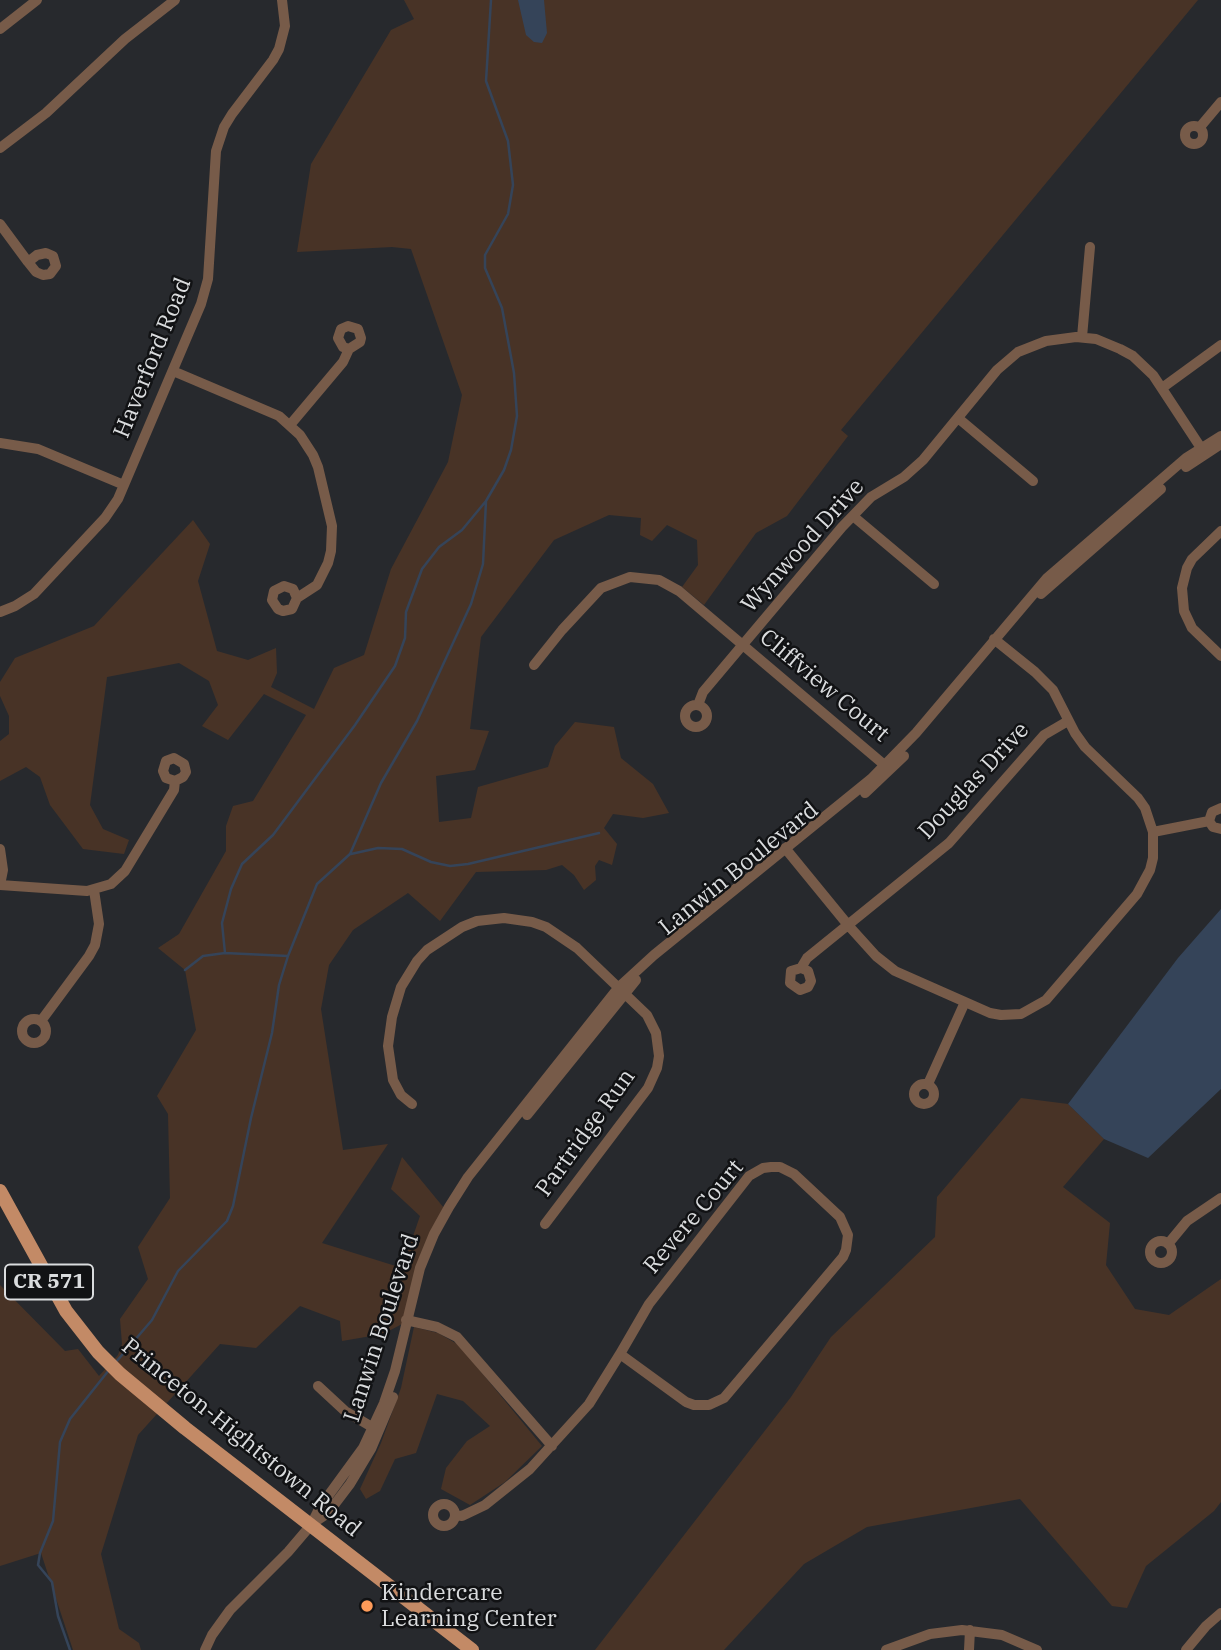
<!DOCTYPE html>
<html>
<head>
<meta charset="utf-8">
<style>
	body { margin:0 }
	canvas { display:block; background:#27292d }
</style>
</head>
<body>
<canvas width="1221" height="1650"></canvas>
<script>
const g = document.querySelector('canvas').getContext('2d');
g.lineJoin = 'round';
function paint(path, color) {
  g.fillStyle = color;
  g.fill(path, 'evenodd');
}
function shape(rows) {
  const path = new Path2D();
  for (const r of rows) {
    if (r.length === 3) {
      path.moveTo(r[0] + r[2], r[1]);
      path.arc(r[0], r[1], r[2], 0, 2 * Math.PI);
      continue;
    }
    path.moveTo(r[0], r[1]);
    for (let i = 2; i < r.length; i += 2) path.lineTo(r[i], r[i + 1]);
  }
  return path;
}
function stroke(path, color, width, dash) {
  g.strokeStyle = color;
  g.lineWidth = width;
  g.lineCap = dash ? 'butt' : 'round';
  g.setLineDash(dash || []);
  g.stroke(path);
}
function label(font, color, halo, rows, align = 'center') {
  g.font = font + ' "IBM Plex Serif",serif';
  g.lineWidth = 5;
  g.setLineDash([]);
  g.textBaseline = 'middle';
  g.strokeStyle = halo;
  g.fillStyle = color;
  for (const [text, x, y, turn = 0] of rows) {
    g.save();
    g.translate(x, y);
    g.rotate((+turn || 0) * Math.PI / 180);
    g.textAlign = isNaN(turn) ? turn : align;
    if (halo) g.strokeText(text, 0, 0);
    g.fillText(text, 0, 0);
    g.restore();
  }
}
paint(shape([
	[404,0,1198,0,841,430,848,436,787,516,756,533,704,605,682,587,698,565,697,540,667,525,652,541,640,535,641,518,609,515,554,540,481,637,470,729,489,731,475,770,436,776,439,822,471,818,478,787,548,767,555,746,575,722,614,727,621,758,653,784,669,813,643,818,613,814,604,828,617,844,612,865,599,860,595,866,596,880,584,890,574,875,562,865,546,870,476,872,440,921,408,893,353,930,329,965,321,1009,343,1150,388,1144,322,1243,402,1268,420,1216,391,1189,402,1157,444,1208,402,1324,383,1334,342,1341,340,1321,300,1306,256,1348,220,1344,138,1435,101,1554,119,1629,139,1643,141,1650,73,1650,41,1553,0,1566,0,1285,65,1351,78,1349,99,1376,118,1355,122,1344,120,1319,148,1279,138,1247,170,1198,168,1114,157,1096,196,1030,185,970,158,948,179,934,226,851,226,826,233,806,253,801,306,715,264,694,228,740,202,726,218,705,209,681,179,663,107,677,90,805,103,829,129,840,124,854,83,849,50,805,40,777,26,767,0,781,0,741,9,734,9,716,0,696,0,682,15,658,94,626,193,520,210,544,198,581,217,651,248,660,276,648,277,673,271,687,314,709,334,668,364,655,391,569,448,462,462,395,411,249,392,247,297,252,311,164,391,30,414,19],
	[1021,1098,1068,1104,1104,1139,1063,1187,1110,1223,1106,1265,1135,1309,1169,1315,1221,1279,1221,1502,1214,1511,1146,1566,1127,1608,1112,1606,1020,1499,867,1527,804,1564,724,1650,595,1650,791,1397,831,1337,935,1237,937,1197],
	[414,1327,438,1333,459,1345,542,1446,505,1482,470,1505,441,1489,446,1468,467,1441,490,1426,463,1401,437,1394,416,1453,395,1459,380,1491,366,1499,360,1489,381,1443,401,1388]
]), '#483326');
paint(shape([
	[518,0,544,0,547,33,542,43,534,42,526,35],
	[1221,909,1221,1089,1148,1158,1104,1139,1068,1104,1178,958]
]), '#354459');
stroke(shape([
	[351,854,378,848,402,849,431,862,450,866,468,864,599,833],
	[225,953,222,923,231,889,242,864,273,835,355,725,395,666,405,638,406,612,422,569,439,547,462,530,486,501,504,470,511,450,517,416,514,373,502,308,485,268,485,255,508,214,513,185,508,141,486,81,491,0],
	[185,970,203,956,225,953,288,956],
	[116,1362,152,1320,178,1271,227,1221,233,1206,251,1118,272,1033,279,985,288,956,317,884,350,854,381,783,417,721,471,604,483,564,486,501],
	[70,1650,58,1616,52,1582,38,1565,40,1553,53,1521,60,1442,70,1419,109,1370]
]), '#354459', 2.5);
stroke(shape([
	[0,29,37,0],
	[1194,135,9],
	[1200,127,1221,102],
	[0,148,46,113,125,39,175,0],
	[0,224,28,262,36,272,43,275,50,274,56,266,53,256,46,253,37,255,28,262],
	[1082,337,1090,247],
	[173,371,279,416,300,435,313,455,318,467,332,526,331,551,328,563,317,585,297,598,292,609,283,611,278,609,272,600,274,591,284,586,293,589,297,598],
	[1162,388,1221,345],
	[958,418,1033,481],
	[290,425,343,362,349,349,360,342,361,338,358,329,348,326,341,329,338,338,343,347,349,349],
	[0,443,38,449,124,485],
	[1186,467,1221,444],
	[853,516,934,584],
	[1221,531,1192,559,1187,568,1182,588,1184,611,1192,628,1221,656],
	[1041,594,1161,489],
	[0,612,15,606,34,594,105,518,118,499,201,304,208,279,216,151,224,127,232,114,273,60,279,49,285,26,282,0],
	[534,665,562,630,601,588,630,577,659,580,679,591,888,768],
	[696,716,11],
	[698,705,703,692,842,527,871,497,904,477,923,460,997,370,1018,352,1046,341,1076,337,1096,339,1120,349,1133,356,1153,375,1203,451],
	[865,793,904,756],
	[1209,821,1212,812,1221,808],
	[1209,821,1213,827,1221,829],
	[1153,832,1209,821],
	[785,848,848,925,876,956,895,971,990,1013,1001,1015,1021,1014,1046,1000,1137,894,1150,870,1153,858,1153,832,1145,808,1138,798,1085,747,1075,733,1053,690,1035,672,994,639],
	[0,849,3,870,0,885],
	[0,885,87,891,111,884,125,871,174,790,175,781,183,777,186,772,184,764,174,758,166,761,163,771,166,778,175,781],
	[801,968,808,971,811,981,808,987,800,990,790,983,791,971,801,968,807,958,949,843,1044,735,1068,721],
	[34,1031,12],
	[41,1021,89,956,95,945,99,924,94,890],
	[924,1094,10],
	[928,1084,965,1002],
	[412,1104,401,1095,393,1080,388,1046,392,1017,401,987,417,961,427,950,462,927,477,921,504,918,532,922,546,927,577,948,647,1015,656,1033,659,1056,657,1068,648,1088,545,1224],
	[527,1115,636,980],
	[771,1167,780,1167,794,1174,840,1217,848,1235,846,1250,843,1257,724,1398,709,1405,694,1405,686,1402,620,1354,649,1304,749,1176,763,1168,771,1167],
	[1161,1252,11],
	[1168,1244,1187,1221,1221,1198],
	[406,1320,437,1327,457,1337,552,1446],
	[318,1386,345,1411,377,1430],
	[444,1515,11],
	[455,1515,462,1516,485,1505,530,1469,589,1404,620,1354],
	[313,1523,328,1513,350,1484,371,1449,393,1397],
	[205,1650,212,1635,230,1610,288,1552,311,1525,320,1507,363,1448,384,1403,395,1371,420,1268,434,1234,449,1207,468,1177,618,988,654,955,871,779,916,733,1047,578,1186,458,1221,436],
	[886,1650,930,1634,962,1630,1002,1635,1037,1650],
	[969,1650,970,1630],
	[1186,1650,1206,1626,1221,1613]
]), '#775b49', 10);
stroke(shape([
	[0,1191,66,1311,98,1352,120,1374,185,1428,472,1650]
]), '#c38a66', 14);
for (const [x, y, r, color] of [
	[367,1606,7,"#fe9b59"]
]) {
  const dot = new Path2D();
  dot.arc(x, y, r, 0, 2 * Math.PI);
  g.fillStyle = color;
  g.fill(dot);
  stroke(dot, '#111214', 2.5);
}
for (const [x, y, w] of [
	[49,1282,88]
]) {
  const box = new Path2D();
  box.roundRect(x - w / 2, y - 17.5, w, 35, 5);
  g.fillStyle = '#111214';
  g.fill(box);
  stroke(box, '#dadcde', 2);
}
label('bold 21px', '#dadcde', null, [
	["CR 571",49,1282]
]);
label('23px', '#dadcde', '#111214', [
	["Haverford Road",153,358,-68],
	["Wynwood Drive",803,546,-48],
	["Cliffview Court",824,686,40],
	["Douglas Drive",974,781,-47],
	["Lanwin Boulevard",739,869,-39],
	["Partridge Run",586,1133,-54],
	["Revere Court",694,1217,-50],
	["Lanwin Boulevard",382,1328,-72],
	["Princeton-Hightstown Road",241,1438,39]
]);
label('23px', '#dadcde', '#111214', [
	["Kindercare",381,1593],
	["Learning Center",381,1619]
], 'left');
</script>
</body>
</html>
